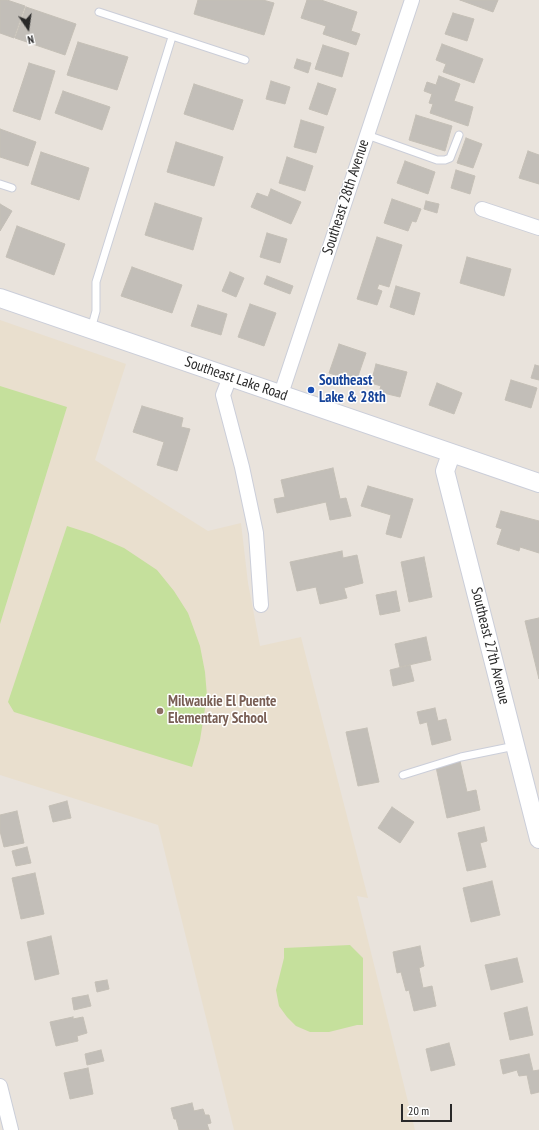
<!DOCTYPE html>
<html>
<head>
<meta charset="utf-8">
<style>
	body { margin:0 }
	#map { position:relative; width:539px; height:1130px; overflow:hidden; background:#e9e3dc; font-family:"PT Sans Narrow",sans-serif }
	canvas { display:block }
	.north { position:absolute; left:8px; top:8px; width:40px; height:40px; -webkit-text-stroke:3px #fff; paint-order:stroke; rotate:167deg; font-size:11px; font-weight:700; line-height:16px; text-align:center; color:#292929 }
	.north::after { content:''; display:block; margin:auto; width:14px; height:18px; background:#292929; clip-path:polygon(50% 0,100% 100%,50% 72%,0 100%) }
	.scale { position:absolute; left:401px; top:1104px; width:51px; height:18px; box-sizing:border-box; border:2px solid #292929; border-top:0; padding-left:5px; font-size:12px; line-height:14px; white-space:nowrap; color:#292929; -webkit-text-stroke:3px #fff; paint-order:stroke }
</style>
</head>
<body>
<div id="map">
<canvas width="539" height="1130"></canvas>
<div class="north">N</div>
<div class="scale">20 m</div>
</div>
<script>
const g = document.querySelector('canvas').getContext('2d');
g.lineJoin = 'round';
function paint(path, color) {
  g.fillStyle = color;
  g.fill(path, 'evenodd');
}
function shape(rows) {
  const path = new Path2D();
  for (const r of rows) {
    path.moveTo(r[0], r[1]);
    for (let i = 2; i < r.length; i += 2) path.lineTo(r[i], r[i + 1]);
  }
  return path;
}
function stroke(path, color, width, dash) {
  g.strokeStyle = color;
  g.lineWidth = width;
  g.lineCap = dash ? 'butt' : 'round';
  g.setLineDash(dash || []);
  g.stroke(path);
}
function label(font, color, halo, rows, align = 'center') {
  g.font = font + ' "PT Sans Narrow",sans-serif';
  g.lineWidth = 3;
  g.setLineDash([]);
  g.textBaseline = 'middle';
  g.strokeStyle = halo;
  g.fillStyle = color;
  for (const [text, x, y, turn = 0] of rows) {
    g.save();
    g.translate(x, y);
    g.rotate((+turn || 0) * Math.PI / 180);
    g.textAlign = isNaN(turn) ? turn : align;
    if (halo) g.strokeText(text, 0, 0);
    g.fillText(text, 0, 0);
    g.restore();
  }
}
paint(shape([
	[0,320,126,364,95,460,208,531,241,523,248,583,260,646,301,637,368,898,357,896,415,1130,234,1130,158,825,0,775]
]), '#e9dfce');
paint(shape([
	[0,386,67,407,0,624],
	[67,526,92,534,124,548,157,570,174,591,188,613,200,646,205,672,207,696,200,740,192,767,14,712,8,702],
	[350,945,363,958,363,1025,357,1025,329,1032,310,1032,296,1026,287,1017,279,1006,276,990,284,958,284,948]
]), '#c5e09c');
const building = shape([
	[0,0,7,0,25,6,14,38,0,33,0,0],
	[198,0,263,0,274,3,264,35,194,14,198,0],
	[307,0,321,0,357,12,351,31,360,34,356,45,323,34,326,26,301,18,307,0],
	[460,0,498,0,493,12,460,0],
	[26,7,76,24,65,55,15,38,26,7],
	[453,13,474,19,467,41,445,34,453,13],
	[78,42,128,57,117,90,67,75,78,42],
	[442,44,483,59,474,83,443,72,446,64,436,60,442,44],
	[323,45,349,53,342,77,315,69,323,45],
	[297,59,311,63,308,73,294,68,297,59],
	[29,63,55,71,40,120,13,111,29,63],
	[439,76,460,84,454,101,473,107,468,126,430,113,433,104,429,103,432,94,424,91,427,82,436,85,439,76],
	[271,81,290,87,285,104,266,99,271,81],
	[318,83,336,89,327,115,309,109,318,83],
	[194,84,243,100,233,130,184,114,194,84],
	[63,91,110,107,102,130,55,113,63,91],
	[416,115,452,126,445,151,409,140,416,115],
	[301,120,324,127,316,153,294,147,301,120],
	[0,129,36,142,28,166,0,157,0,129],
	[466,138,482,144,473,168,457,163,466,138],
	[176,142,223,157,214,186,167,172,176,142],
	[528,151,539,155,539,184,519,178,528,151],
	[41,152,89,168,79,200,31,184,41,152],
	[287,157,313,166,305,191,279,183,287,157],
	[405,161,435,172,428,194,397,183,405,161],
	[456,170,475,176,470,194,451,188,456,170],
	[271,189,301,202,291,224,251,207,257,193,268,197,271,189],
	[392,199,421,209,416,222,412,221,408,231,384,223,392,199],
	[426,201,439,204,437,213,424,209,426,201],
	[155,203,202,218,193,250,145,235,155,203],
	[0,204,12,211,0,231,0,204],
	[17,226,65,244,54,275,6,257,17,226],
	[267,233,287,239,280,263,260,257,267,233],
	[377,237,402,245,389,287,379,284,377,289,382,291,377,305,357,299,377,237],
	[467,257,511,269,504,296,460,283,467,257],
	[132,267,182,285,172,313,121,296,132,267],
	[230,272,244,278,236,297,222,291,230,272],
	[267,276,293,286,290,294,264,284,267,276],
	[396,286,420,293,414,315,390,307,396,286],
	[250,304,276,313,264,346,238,337,250,304],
	[198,305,227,314,221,335,191,326,198,305],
	[339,344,366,353,356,382,329,373,339,344],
	[376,364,407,372,400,397,379,392,381,386,371,383,376,364],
	[535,365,539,366,539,380,531,378,535,365],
	[511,380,537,388,531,408,505,400,511,380],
	[437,383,462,393,454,414,429,405,437,383],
	[142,406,183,418,181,427,190,429,177,471,157,465,164,442,133,432,142,406],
	[333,468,340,499,346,498,351,516,330,520,326,502,277,513,274,499,285,497,281,480,333,468],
	[368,486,413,499,401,538,386,534,391,515,361,506,368,486],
	[501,511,539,521,539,553,520,547,519,551,497,544,502,529,496,527,501,511],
	[342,551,343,558,357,555,363,583,344,588,347,598,320,604,316,587,297,591,290,562,342,551],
	[424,557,432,597,409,602,401,562,424,557],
	[396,591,400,611,380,615,376,595,396,591],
	[539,618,539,679,525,621,539,618],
	[426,637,431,660,400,667,395,644,426,637],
	[410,665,414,681,393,686,390,670,410,665],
	[435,708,438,721,446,719,451,740,432,745,427,722,420,724,417,712,435,708],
	[367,728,379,782,358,786,346,732,367,728],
	[460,761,467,792,476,790,480,810,447,818,436,767,460,761],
	[67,801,71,818,53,822,49,806,67,801],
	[392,807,414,822,400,843,378,828,392,807],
	[17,811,24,843,4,847,0,831,0,815,17,811],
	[484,827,487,841,480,843,486,867,467,871,458,833,484,827],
	[27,847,31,863,16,866,12,851,27,847],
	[35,873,44,914,21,919,12,878,35,873],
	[492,881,500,915,471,922,463,888,492,881],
	[51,936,59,974,35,980,27,942,51,936],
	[420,946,424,966,419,968,423,988,432,986,436,1006,414,1011,409,990,406,991,401,972,397,973,393,952,420,946],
	[517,958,523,982,491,990,485,965,517,958],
	[107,980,109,989,97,992,95,982,107,980],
	[88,995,91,1006,74,1010,72,998,88,995],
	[527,1007,533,1035,510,1040,504,1013,527,1007],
	[73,1017,73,1019,83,1017,87,1033,77,1036,78,1041,56,1046,50,1022,73,1017],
	[449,1043,455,1065,431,1071,426,1049,449,1043],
	[101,1050,104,1061,87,1065,85,1054,101,1050],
	[529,1054,533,1071,539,1070,539,1092,531,1094,527,1075,519,1076,517,1070,503,1074,500,1060,529,1054],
	[88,1068,93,1094,70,1099,64,1073,88,1068],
	[192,1103,194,1111,203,1109,205,1115,209,1115,211,1123,207,1124,209,1130,179,1130,176,1119,174,1119,171,1108,192,1103]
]);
paint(building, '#c2beb8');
stroke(building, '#c4bfb6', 1);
const service = shape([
	[99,12,245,60],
	[367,135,437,160,445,160,450,158,459,135],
	[0,184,12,188],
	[91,329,96,311,96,282,172,37],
	[403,775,461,757,515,746]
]);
const minor = shape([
	[482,209,539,228],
	[230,377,223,395,242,467,256,533,261,605],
	[281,394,412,0],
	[0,1086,11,1130]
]);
const tertiary = shape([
	[0,298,539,483],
	[451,454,445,471,539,839]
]);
stroke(service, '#cbced9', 9);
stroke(minor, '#cbced9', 16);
stroke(tertiary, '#cbced9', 20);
stroke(service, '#fff', 7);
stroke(minor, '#fff', 14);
stroke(tertiary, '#fff', 18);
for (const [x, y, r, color] of [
	[311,390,4,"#1a4fb4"],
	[160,711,4,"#8d6e63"]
]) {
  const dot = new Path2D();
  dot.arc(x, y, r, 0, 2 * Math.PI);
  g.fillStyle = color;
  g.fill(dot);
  stroke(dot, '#fff', 1.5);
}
label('15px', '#292929', '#fff', [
	["Southeast 28th Avenue",346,197,-72],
	["Southeast Lake Road",236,379,19],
	["Southeast 27th Avenue",490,646,76]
]);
label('bold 15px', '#164399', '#fff', [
	["Southeast",319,381],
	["Lake & 28th",319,398]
], 'left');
label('bold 15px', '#785e54', '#fff', [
	["Milwaukie El Puente",168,702],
	["Elementary School",168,719]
], 'left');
</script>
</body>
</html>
